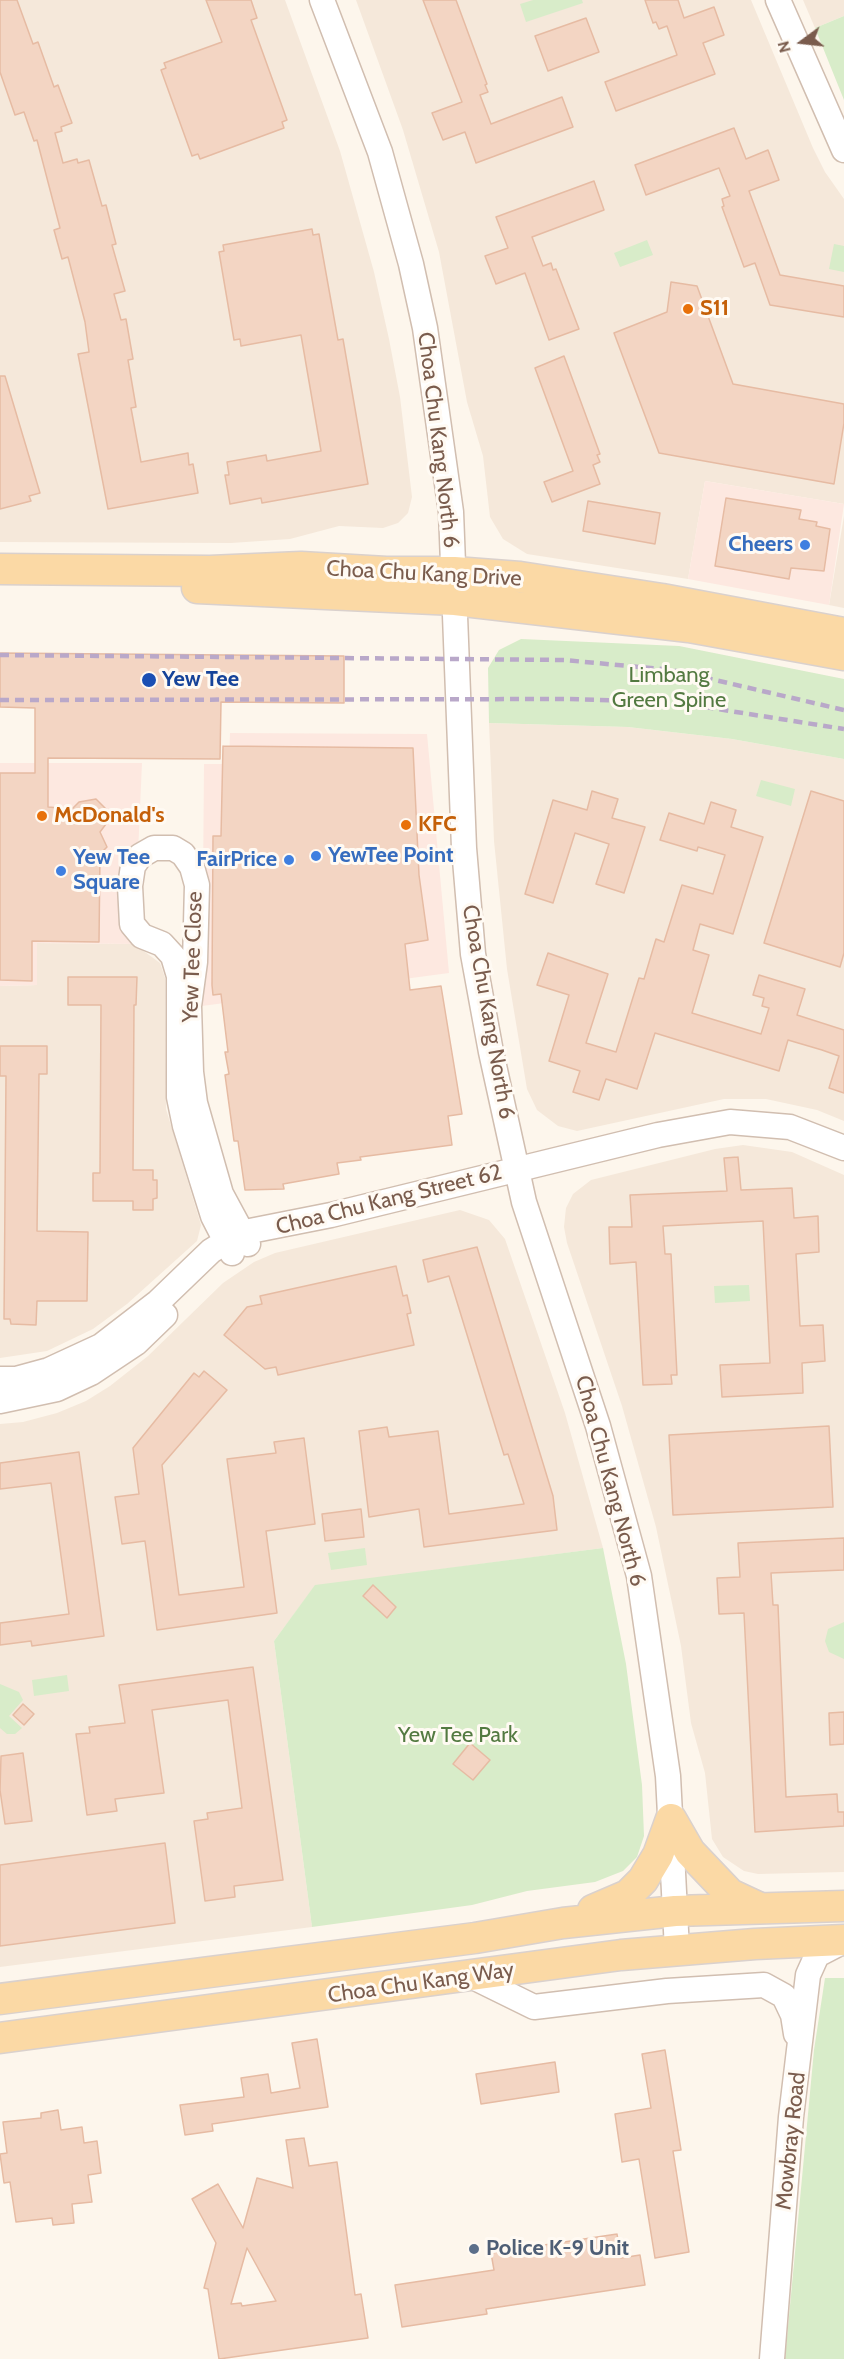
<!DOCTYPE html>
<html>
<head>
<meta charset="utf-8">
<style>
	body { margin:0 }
	#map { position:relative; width:844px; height:2359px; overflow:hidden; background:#fdf6ec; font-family:Cabin,sans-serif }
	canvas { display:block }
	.north { position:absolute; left:772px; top:12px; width:60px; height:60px; -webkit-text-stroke:4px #fffaf3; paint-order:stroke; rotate:255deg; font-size:16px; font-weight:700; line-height:24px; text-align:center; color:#7a5c4d }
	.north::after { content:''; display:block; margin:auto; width:21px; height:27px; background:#7a5c4d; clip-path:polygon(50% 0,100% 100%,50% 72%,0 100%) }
</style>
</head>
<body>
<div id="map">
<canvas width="844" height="2359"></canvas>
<div class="north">N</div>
</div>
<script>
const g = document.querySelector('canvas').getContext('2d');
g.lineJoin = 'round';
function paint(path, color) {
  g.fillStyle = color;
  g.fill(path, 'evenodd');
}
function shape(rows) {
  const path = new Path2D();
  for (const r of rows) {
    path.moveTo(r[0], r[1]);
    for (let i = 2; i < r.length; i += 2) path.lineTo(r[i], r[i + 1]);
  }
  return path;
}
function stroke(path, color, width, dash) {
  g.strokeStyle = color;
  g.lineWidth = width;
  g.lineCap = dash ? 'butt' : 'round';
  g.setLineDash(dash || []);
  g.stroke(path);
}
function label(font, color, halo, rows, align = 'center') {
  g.font = font + ' Cabin,sans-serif';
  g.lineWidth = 6;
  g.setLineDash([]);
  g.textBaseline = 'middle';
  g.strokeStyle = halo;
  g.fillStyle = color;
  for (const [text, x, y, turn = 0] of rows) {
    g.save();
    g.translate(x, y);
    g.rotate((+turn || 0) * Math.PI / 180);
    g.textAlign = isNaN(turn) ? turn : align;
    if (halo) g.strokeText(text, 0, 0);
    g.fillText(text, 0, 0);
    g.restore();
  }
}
paint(shape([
	[0,0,285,0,340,151,374,272,389,339,400,397,412,497,408,513,398,523,383,528,339,526,290,539,231,543,0,542],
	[356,0,751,0,813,148,825,172,844,199,844,504,705,481,688,579,527,554,503,539,490,517,483,456,467,402,439,252,403,130],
	[803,0,844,0,844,16,815,28],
	[844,516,844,608,829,605],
	[489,723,628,727,732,739,844,759,844,1121,817,1110,766,1099,724,1099,577,1131,558,1126,537,1110,527,1089,507,969,494,841],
	[37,943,134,944,160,963,165,978,166,1109,201,1225,197,1241,127,1304,93,1329,47,1351,0,1358,0,986,37,985],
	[743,1145,792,1152,844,1175,844,1872,758,1874,744,1871,723,1857,712,1839,705,1773,691,1723,681,1646,656,1527,622,1406,567,1243,564,1227,566,1208,573,1194,591,1180,715,1149],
	[460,1210,489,1220,505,1239,565,1413,603,1548,315,1586,274,1641,312,1927,0,1967,0,1424,23,1422,57,1413,86,1401,110,1386,148,1356,223,1283,254,1262,275,1253]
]), '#f5e8da');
paint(shape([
	[705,481,844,504,829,605,688,579],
	[230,733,427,734,449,973,202,1006,204,764,229,764],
	[0,763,142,763,134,944,37,943,37,985,0,986]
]), '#fde8e0');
paint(shape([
	[533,0,582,0,583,3,526,22,520,4],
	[844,16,844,100,815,28],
	[647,240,653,255,620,267,614,253],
	[834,244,844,246,844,272,829,269],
	[521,639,679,646,844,679,844,759,732,739,628,727,489,723,488,668,499,650],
	[761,780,795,789,791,806,756,796],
	[749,1285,750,1301,715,1303,714,1286],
	[365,1548,367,1565,331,1570,328,1553],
	[603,1548,626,1664,642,1785,644,1836,637,1857,623,1871,595,1882,527,1891,472,1905,312,1927,274,1641,315,1585],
	[844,1622,844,1659,829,1652,825,1641,828,1629],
	[67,1675,69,1691,34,1696,32,1680],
	[0,1684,19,1692,23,1700,9,1716,22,1728,15,1734,7,1734,0,1728],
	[825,1978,844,1978,844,2359,785,2359,814,2050]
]), '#d8ecc9');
const building = shape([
	[0,0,17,0,33,44,38,42,54,87,58,85,72,123,61,127,62,131,55,133,63,163,77,159,78,163,89,160,102,206,106,205,116,244,112,245,125,291,114,294,121,320,126,319,133,359,128,360,136,407,131,408,141,462,188,453,189,465,193,464,198,493,108,509,78,354,89,352,85,322,68,257,62,259,54,230,60,228,37,140,34,141,24,112,15,115,0,72,0,0],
	[206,0,251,0,257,18,251,20,287,120,282,122,284,128,200,159,198,154,192,156,161,70,166,68,164,63,222,42,206,0],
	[423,0,456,0,487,84,485,85,488,92,480,95,491,124,562,97,573,127,476,163,465,132,443,140,432,113,462,102,423,0],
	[645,0,678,0,684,18,714,7,724,35,703,43,715,74,616,111,605,82,677,55,667,26,659,29,656,22,653,23,645,0],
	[586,18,599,52,548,71,535,36,586,18],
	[734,128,746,159,768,150,779,180,749,191,780,275,844,286,844,317,770,305,755,263,744,267,722,207,724,206,722,199,730,196,719,168,646,195,635,165,734,128],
	[594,181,604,210,532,237,543,266,551,263,553,270,556,269,579,329,549,340,525,273,496,284,485,256,508,248,496,217,594,181],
	[312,229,313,235,319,234,338,340,343,339,368,484,262,503,261,498,230,504,225,475,229,475,227,462,266,455,267,461,321,451,301,335,241,346,240,339,234,340,219,252,224,251,223,245,312,229],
	[671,282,697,286,733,384,844,404,844,423,834,484,659,453,614,333,667,312,671,282],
	[564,356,600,454,597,455,600,462,593,465,600,484,552,502,544,482,573,471,535,368,564,356],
	[0,376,5,376,40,493,29,496,31,501,0,509,0,376],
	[726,498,801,510,799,519,817,522,816,526,830,529,824,571,791,568,789,579,715,566,726,498],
	[588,501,660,513,655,544,583,531,588,501],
	[0,653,344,656,344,703,221,702,220,759,48,758,48,807,72,809,79,802,96,799,107,810,106,824,100,832,107,847,100,854,99,942,32,941,32,981,0,980,0,773,35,773,35,708,0,707,0,653],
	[223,746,413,748,419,875,428,940,405,944,410,990,441,986,462,1114,448,1116,452,1145,360,1157,361,1160,337,1163,339,1174,283,1184,284,1189,245,1190,238,1141,234,1141,225,1075,229,1074,225,1052,228,1052,221,994,213,995,212,985,213,836,221,836,223,746],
	[592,791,618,799,612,818,645,827,624,893,596,884,609,844,575,833,553,903,525,894,553,800,587,810,592,791],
	[811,791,844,801,844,953,840,967,764,943,811,791],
	[711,802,736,810,731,827,763,837,733,934,700,924,693,950,709,955,692,1013,761,1034,769,1008,762,1006,764,998,753,995,759,975,805,989,797,1015,844,1030,844,1093,829,1088,839,1056,822,1050,788,1040,779,1071,655,1033,637,1089,606,1079,599,1100,573,1092,580,1071,549,1061,569,995,537,985,548,953,608,974,586,1043,616,1052,639,978,644,979,656,939,664,942,682,885,713,894,725,855,698,847,697,851,660,840,669,813,704,824,711,802],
	[68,977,137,977,136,1005,134,1005,133,1170,153,1170,153,1180,157,1180,157,1198,153,1199,153,1210,133,1210,133,1201,93,1201,93,1173,100,1173,101,1005,68,1005,68,977],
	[0,1046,47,1046,47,1074,39,1074,37,1231,88,1232,87,1301,37,1301,36,1325,11,1324,10,1319,4,1319,6,1076,0,1076,0,1046],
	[738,1157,741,1190,792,1188,794,1218,818,1216,819,1252,796,1254,800,1326,823,1325,825,1361,802,1363,803,1393,722,1397,720,1365,770,1363,763,1221,663,1226,665,1254,671,1254,677,1375,671,1375,672,1384,643,1385,636,1262,610,1264,609,1227,632,1227,630,1195,727,1191,724,1158,738,1157],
	[477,1247,553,1496,557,1530,424,1547,419,1509,369,1517,359,1431,387,1427,389,1437,438,1431,449,1514,524,1504,508,1454,504,1455,449,1276,428,1282,423,1260,477,1247],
	[396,1266,403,1296,407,1295,411,1313,407,1314,414,1345,278,1375,276,1367,265,1369,224,1335,247,1307,262,1304,260,1296,396,1266],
	[204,1371,227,1390,162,1465,179,1595,244,1587,227,1459,276,1453,274,1442,304,1438,315,1524,266,1531,277,1613,157,1630,145,1541,122,1544,115,1497,139,1494,133,1448,194,1373,199,1377,204,1371],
	[829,1426,833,1507,673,1515,669,1435,829,1426],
	[79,1452,104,1636,32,1646,31,1641,0,1645,0,1623,69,1614,51,1483,0,1489,0,1463,79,1452],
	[361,1509,364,1537,325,1541,322,1514,361,1509],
	[844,1538,844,1570,771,1573,773,1605,778,1605,786,1797,837,1794,838,1812,844,1812,844,1826,755,1832,744,1613,719,1614,717,1578,740,1577,738,1543,844,1538],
	[373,1585,396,1607,387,1618,363,1596,373,1585],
	[253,1667,283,1880,234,1886,235,1897,205,1901,194,1821,208,1819,207,1813,242,1808,228,1700,152,1710,164,1793,115,1799,117,1811,87,1815,76,1734,90,1733,89,1727,125,1723,119,1685,253,1667],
	[23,1704,34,1714,24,1725,13,1715,23,1704],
	[844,1712,844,1744,830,1745,829,1713,844,1712],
	[470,1743,490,1760,473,1780,453,1764,470,1743],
	[23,1753,32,1821,5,1824,0,1790,1,1756,23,1753],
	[165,1843,175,1923,0,1946,0,1865,165,1843],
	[317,2039,328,2107,212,2124,213,2131,185,2135,180,2105,244,2097,241,2078,268,2074,271,2093,300,2088,292,2043,317,2039],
	[665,2050,681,2150,673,2151,689,2252,655,2258,639,2159,622,2162,615,2114,651,2108,642,2054,665,2050],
	[555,2062,559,2092,481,2104,476,2074,555,2062],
	[58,2110,61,2130,82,2127,84,2143,97,2141,101,2173,88,2175,92,2202,72,2204,74,2223,53,2225,52,2218,16,2222,10,2182,4,2183,0,2154,7,2153,3,2122,41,2118,41,2113,58,2110],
	[304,2138,309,2166,337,2162,355,2295,361,2294,368,2338,219,2359,208,2289,204,2288,216,2243,192,2199,218,2184,243,2228,257,2178,293,2188,286,2140,304,2138],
	[247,2248,276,2301,242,2306,241,2303,231,2304,247,2248],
	[617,2234,621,2258,640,2255,645,2285,486,2309,487,2314,402,2327,395,2285,494,2270,491,2253,617,2234]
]);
paint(building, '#f3d5c3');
stroke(building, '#e6bba3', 1.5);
const minor = shape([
	[322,0,380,152,411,264,425,328,451,512,464,848,473,954,491,1052,524,1202,598,1426,639,1576,668,1776,677,1950],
	[778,0,844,150],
	[232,1253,213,1216,185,1126,179,1097,179,976,173,956,162,944,142,936,132,924,130,886,133,866,140,856,154,848,173,848,183,854,192,867,197,885,195,962,189,1006,191,1072,195,1103,221,1194,248,1244],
	[0,1379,16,1379,49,1370,101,1346,158,1302,211,1251,240,1233,331,1215,658,1135,730,1122,790,1127,844,1148],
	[0,1401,57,1389,91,1373,136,1343,165,1315],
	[473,1977,534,2007,667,1991,764,1985,784,1996,793,2015,796,2034],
	[772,2359,791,2117,808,1975,817,1955,844,1941]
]);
const major = shape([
	[0,569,210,571,301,567,386,572,454,572,520,577,662,599,844,633],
	[197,588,455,600,689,627,844,655],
	[671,1819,690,1852,730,1894,760,1908],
	[593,1910,628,1895,643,1880,658,1855,671,1819],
	[0,1999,475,1938,563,1923,675,1911,844,1906],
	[0,2038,621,1955,755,1944,844,1940]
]);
stroke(minor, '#d1beb0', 27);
stroke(major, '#dad1cd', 33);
stroke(minor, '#fff', 24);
stroke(major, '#fbd9a5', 30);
stroke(shape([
	[0,655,564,660,672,670,844,710],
	[0,700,568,699,673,702,844,729]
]), '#b9a8c9', 4.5, [9, 6]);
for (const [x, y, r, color] of [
	[688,309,6,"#e8710a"],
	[805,545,6,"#3f7fe0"],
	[149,680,8,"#1a4fb4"],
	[42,816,6,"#e8710a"],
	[406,825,6,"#e8710a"],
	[316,856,6,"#3f7fe0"],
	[289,860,6,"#3f7fe0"],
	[61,871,6,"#3f7fe0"],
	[474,2249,6,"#5c6f8a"]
]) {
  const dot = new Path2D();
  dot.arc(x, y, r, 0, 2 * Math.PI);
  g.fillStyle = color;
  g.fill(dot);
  stroke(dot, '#fffaf3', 2);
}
label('bold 22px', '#c56008', '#fffaf3', [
	["S11",700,309],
	["McDonald's",54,816],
	["KFC",418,825]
], 'left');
label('22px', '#7a5c4d', '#fffaf3', [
	["Choa Chu Kang North 6",438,440,83],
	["Choa Chu Kang Drive",424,574,3],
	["Yew Tee Close",193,957,-88],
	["Choa Chu Kang North 6",488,1012,80],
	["Choa Chu Kang Street 62",389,1200,-14],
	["Choa Chu Kang North 6",610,1481,75],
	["Choa Chu Kang Way",421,1983,-8],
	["Mowbray Road",791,2141,-84]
]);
label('bold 22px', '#366cbe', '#fffaf3', [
	["Cheers",793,545],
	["YewTee Point",328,856,"left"],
	["Yew Tee",73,858,"left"],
	["Square",73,883,"left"],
	["FairPrice",277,860]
], 'right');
label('22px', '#537a41', '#fffaf3', [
	["Limbang",669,676],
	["Green Spine",669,701],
	["Yew Tee Park",458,1736]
]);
label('bold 22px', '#164399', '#fffaf3', [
	["Yew Tee",162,680]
], 'left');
label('bold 22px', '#4e5e75', '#fffaf3', [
	["Police K-9 Unit",486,2249]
], 'left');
</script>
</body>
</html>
